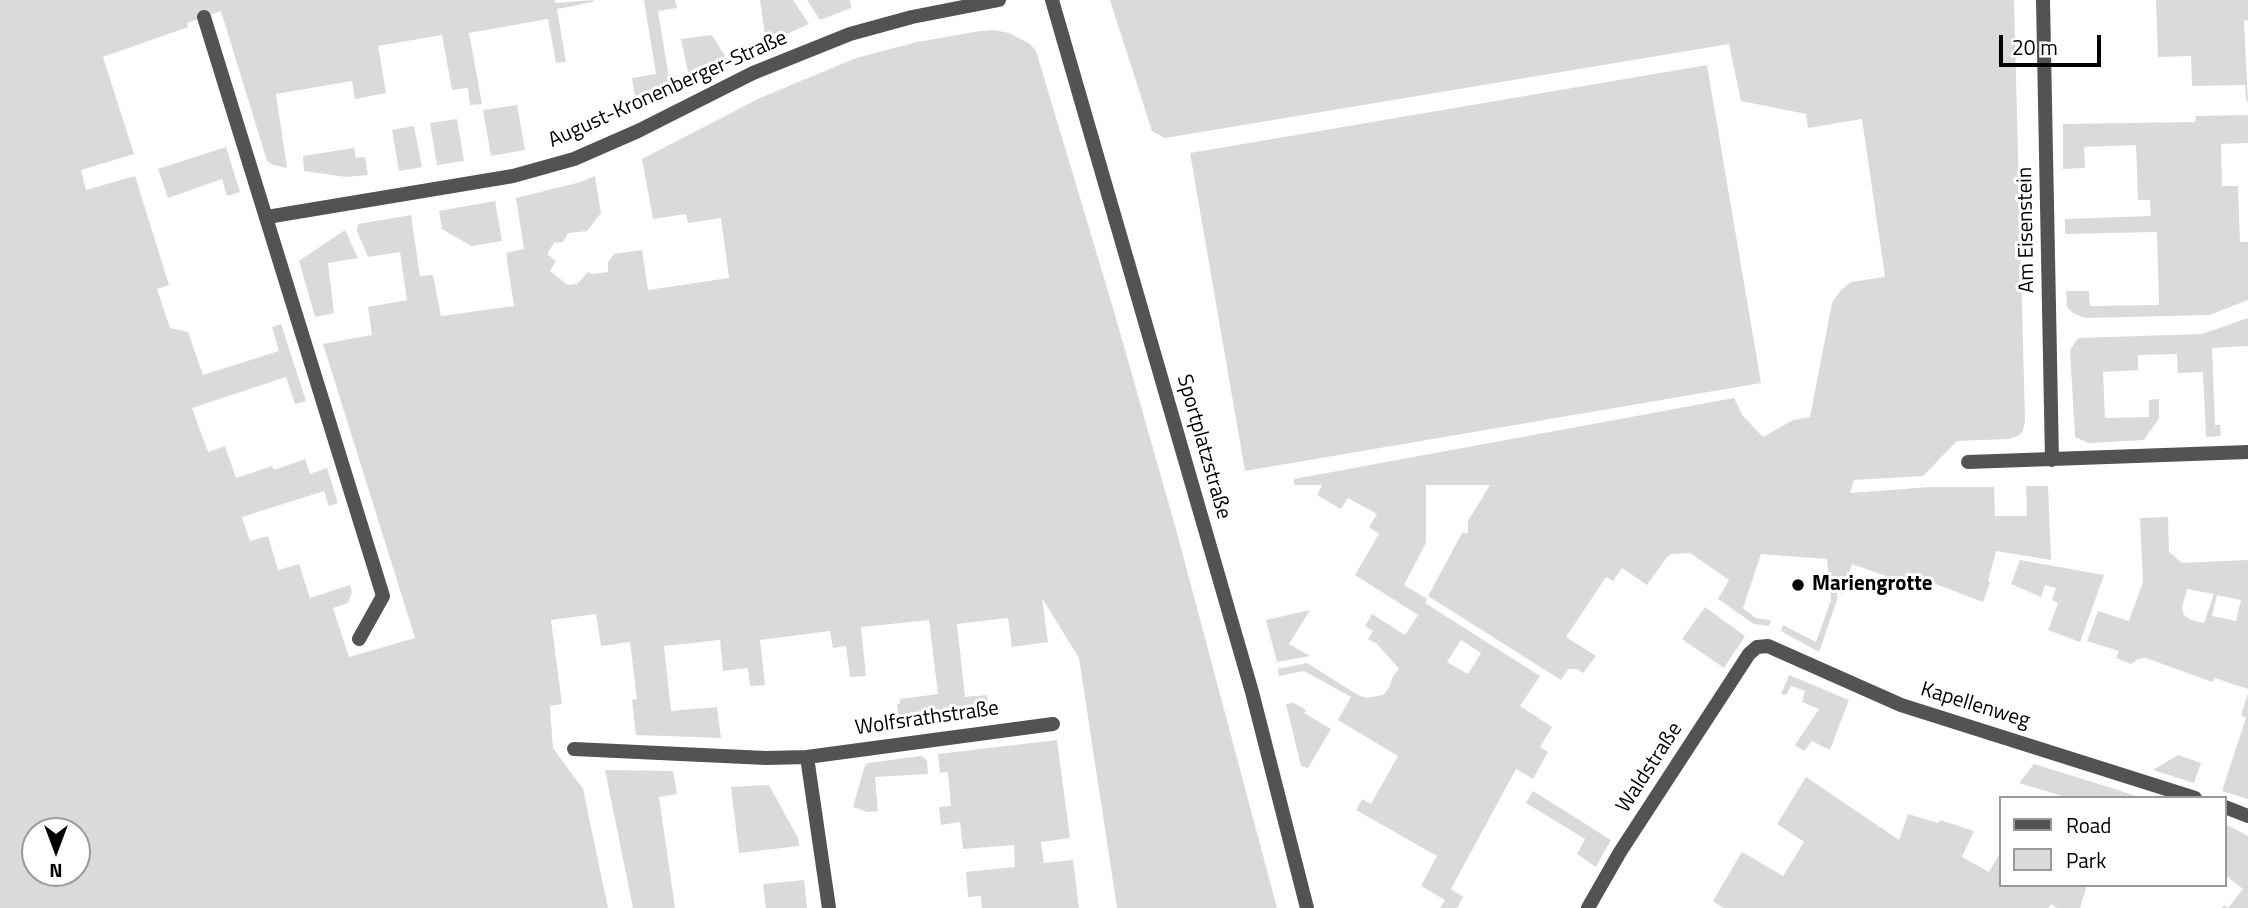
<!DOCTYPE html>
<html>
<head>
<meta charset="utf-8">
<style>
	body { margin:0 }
	#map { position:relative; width:2248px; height:908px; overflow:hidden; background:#fff; font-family:"Titillium Web",sans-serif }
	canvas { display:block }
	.legend { position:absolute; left:1999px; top:796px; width:228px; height:91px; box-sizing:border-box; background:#fff; border:2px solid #999; margin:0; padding:9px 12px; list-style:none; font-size:21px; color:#000 }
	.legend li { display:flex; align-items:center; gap:14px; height:35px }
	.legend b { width:35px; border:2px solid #999 }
	.north { position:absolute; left:21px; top:817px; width:70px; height:70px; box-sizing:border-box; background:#fff; border:2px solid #999; border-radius:50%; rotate:180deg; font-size:19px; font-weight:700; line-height:28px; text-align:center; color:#000 }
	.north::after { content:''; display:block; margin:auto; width:24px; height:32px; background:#000; clip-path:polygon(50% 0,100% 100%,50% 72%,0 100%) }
	.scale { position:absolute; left:1999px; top:35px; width:102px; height:32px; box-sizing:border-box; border:4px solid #000; border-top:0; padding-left:9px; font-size:21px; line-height:24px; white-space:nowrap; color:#000; -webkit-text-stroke:5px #fff; paint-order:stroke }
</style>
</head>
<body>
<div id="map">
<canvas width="2248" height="908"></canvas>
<ul class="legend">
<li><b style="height:9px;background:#535353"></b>Road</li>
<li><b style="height:19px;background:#dadada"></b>Park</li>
</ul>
<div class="north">N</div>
<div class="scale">20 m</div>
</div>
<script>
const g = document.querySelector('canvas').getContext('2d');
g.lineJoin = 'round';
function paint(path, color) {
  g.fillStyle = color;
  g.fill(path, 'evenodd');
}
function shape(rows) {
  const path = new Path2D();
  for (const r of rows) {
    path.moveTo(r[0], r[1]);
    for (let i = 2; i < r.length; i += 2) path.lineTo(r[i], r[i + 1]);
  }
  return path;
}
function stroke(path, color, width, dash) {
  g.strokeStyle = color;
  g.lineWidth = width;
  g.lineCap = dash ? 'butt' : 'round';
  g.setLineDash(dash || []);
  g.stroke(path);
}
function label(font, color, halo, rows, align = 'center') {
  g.font = font + ' "Titillium Web",sans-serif';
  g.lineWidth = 6;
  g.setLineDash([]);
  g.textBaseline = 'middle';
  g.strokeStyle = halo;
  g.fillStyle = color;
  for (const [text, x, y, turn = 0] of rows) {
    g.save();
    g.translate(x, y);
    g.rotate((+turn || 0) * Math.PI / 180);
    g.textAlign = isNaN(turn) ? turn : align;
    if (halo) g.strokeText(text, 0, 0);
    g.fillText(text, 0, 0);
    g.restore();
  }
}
paint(shape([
	[0,0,555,0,556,3,593,0,593,2,557,9,566,62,556,63,548,19,469,33,482,104,470,105,468,88,452,90,442,35,378,46,386,93,355,99,352,81,276,94,287,168,273,165,267,161,221,11,187,23,188,27,103,57,134,154,81,170,86,190,135,176,169,285,157,289,170,328,188,332,203,375,279,351,272,327,281,324,306,401,295,404,286,377,192,408,208,452,225,446,236,478,272,466,274,470,305,459,310,474,327,468,338,503,329,506,324,491,242,517,250,541,268,536,278,570,299,564,310,598,350,585,352,592,348,603,333,608,349,657,415,638,323,344,372,335,368,307,407,300,400,252,368,257,357,231,358,224,411,215,420,276,433,275,441,316,514,306,506,253,524,249,516,198,581,182,595,176,601,213,587,231,568,233,563,242,554,243,547,254,556,261,550,271,568,285,577,284,588,272,592,274,608,272,608,262,614,254,642,250,648,290,729,278,721,218,688,223,686,214,653,219,642,159,760,98,856,58,917,42,980,31,994,30,1009,33,1030,44,1036,51,1113,308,1176,529,1277,908,1117,908,1079,658,1042,598,1048,642,1012,647,1008,618,957,624,965,697,987,695,989,715,900,727,897,704,900,704,900,699,938,694,929,620,861,627,866,676,850,677,846,646,833,648,830,631,760,640,765,685,750,686,748,668,723,671,720,640,664,646,671,711,717,707,721,738,636,735,632,700,637,699,630,642,601,646,596,614,551,620,562,704,550,706,553,748,583,789,608,908,0,908],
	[35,831,77,831,77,873,35,873],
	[644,0,675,0,677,8,658,11,671,91,637,109,632,78,656,74],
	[760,0,793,0,809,24,766,43],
	[807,0,850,0,851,8,820,20],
	[1110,0,2014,0,2025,421,2023,431,2018,436,2009,439,1957,441,1923,476,1854,480,1850,493,1930,487,1994,487,1995,516,2027,516,2026,486,2048,486,2051,560,1996,551,1988,581,1990,582,1983,602,1920,578,1917,587,1852,564,1842,594,1837,592,1837,600,1819,652,1781,631,1783,625,1816,642,1831,600,1827,559,1761,554,1743,608,1756,618,1771,620,1769,626,1754,624,1718,599,1729,580,1690,553,1672,554,1667,557,1647,585,1622,568,1613,581,1606,577,1566,637,1596,656,1583,673,1577,669,1568,669,1561,680,1428,596,1462,533,1468,533,1468,521,1490,485,1426,485,1426,543,1404,585,1427,599,1425,603,1540,676,1520,706,1552,727,1540,747,1548,752,1533,779,1516,769,1451,889,1463,897,1457,908,1440,908,1445,900,1421,886,1437,856,1356,810,1362,799,1371,804,1398,756,1338,720,1351,697,1304,671,1279,676,1278,669,1307,663,1358,695,1366,698,1383,695,1389,688,1393,676,1399,669,1377,644,1368,639,1373,631,1365,626,1372,614,1405,635,1418,615,1355,575,1379,534,1369,527,1377,514,1348,498,1341,509,1317,495,1322,485,1294,485,1294,479,1734,398,1743,416,1763,437,1793,420,1810,417,1832,303,1841,290,1851,282,1885,277,1862,119,1808,128,1806,114,1741,101,1729,44,1165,138,1152,131],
	[1461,640,1481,653,1468,674,1447,662],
	[2156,0,2248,0,2248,20,2244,21,2248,101,2246,101,2245,85,2192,86,2191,56,2158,57],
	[712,35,728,61,695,78,688,72,681,39],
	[1707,65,1761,383,1245,471,1190,153],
	[517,105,525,150,491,156,483,110],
	[2248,115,2248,143,2221,144,2222,186,2238,186,2240,242,2248,242,2248,300,2209,315,2085,318,2073,313,2067,307,2066,291,2089,291,2090,306,2159,305,2157,232,2065,234,2065,219,2151,216,2150,200,2138,200,2136,145,2084,147,2085,168,2063,169,2063,124,2195,122,2196,116],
	[457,119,464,161,437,165,430,123],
	[414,126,422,167,399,171,392,130],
	[226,147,240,192,227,196,222,179,168,198,158,169],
	[354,148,356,158,365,157,368,175,346,177,304,171,303,156],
	[495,201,502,241,471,246,442,229,439,211],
	[345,230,358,258,328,263,334,313,315,317,299,261],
	[2248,318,2248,346,2212,348,2215,425,2220,425,2221,436,2206,437,2203,372,2178,373,2177,354,2138,355,2138,370,2103,372,2105,418,2149,417,2149,400,2159,399,2159,418,2144,440,2089,443,2075,437,2070,350,2078,338,2202,334],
	[2168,517,2169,552,2182,563,2248,560,2248,689,2215,678,2212,682,2146,658,2138,659,2131,664,2116,658,2119,651,2087,641,2098,611,2129,621,2143,582,2140,518],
	[2187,589,2214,594,2204,623,2191,620,2184,615,2182,607],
	[2217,595,2241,600,2236,621,2212,616],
	[2020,560,2104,575,2080,642,2048,630,2058,603,2052,600,2056,588,2045,585,2041,597,2011,584],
	[1705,607,1745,636,1724,668,1682,639],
	[1310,610,1289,644,1310,656,1277,662,1266,620],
	[1789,675,1849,700,1830,750,1812,741,1804,751,1795,745,1819,709,1802,702,1805,691,1791,686,1786,695,1781,694],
	[2248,693,2248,799,2222,791,2246,718,2241,715],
	[1294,703,1306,710,1304,713,1331,729,1308,768,1301,766,1286,704],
	[1057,740,1070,838,1041,842,1044,863,1073,860,1079,908,982,908,981,896,968,897,966,872,1015,867,1014,845,963,849,960,822,941,825,939,807,951,806,948,772,940,773,938,754],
	[2178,755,2201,763,2194,783,2153,770],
	[921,756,927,760,928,774,875,777,878,811,868,812,853,807,865,765,868,763],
	[2034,764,2115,789,2142,798,2069,798,2019,783],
	[605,770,673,771,677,794,659,797,675,908,633,908],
	[1806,777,1899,840,1908,814,1938,823,1940,820,1974,831,1962,857,1989,872,2001,851,2001,885,2087,885,2080,908,2057,908,2051,904,2048,908,1724,908,1713,901,1742,852,1783,876,1804,842,1777,824],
	[769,785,798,838,799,846,739,853,731,787],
	[1533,791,1611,840,1596,867,1577,854,1585,839,1526,803],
	[2225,824,2248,836,2248,908,2222,908,2224,905,2228,908,2243,889,2225,875],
	[804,880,807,908,766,908,763,884]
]), '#dadada');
stroke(shape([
	[1052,0,1252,692,1307,908],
	[2043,0,2052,460],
	[204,17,383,596,359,639],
	[267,217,513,176,574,159,638,131,753,73,850,34,912,17,999,0],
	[1968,462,2248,452],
	[574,749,766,758,807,757,1053,724],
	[807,757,829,908],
	[2225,807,2248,816],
	[1588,908,1620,852,1749,654,1757,647,1768,646,1901,705,2195,798]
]), '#535353', 14);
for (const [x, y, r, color] of [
	[1798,585,7,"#000"]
]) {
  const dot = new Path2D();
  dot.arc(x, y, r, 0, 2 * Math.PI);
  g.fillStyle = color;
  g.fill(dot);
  stroke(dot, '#fff', 2.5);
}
label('21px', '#000', '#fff', [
	["August-Kronenberger-Straße",668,90,-24],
	["Am Eisenstein",2027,230,-91],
	["Sportplatzstraße",1203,447,74],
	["Kapellenweg",1975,706,17],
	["Wolfsrathstraße",927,719,-8],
	["Waldstraße",1650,768,-57]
]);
label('bold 21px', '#000', '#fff', [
	["Mariengrotte",1812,585]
], 'left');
</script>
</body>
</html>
